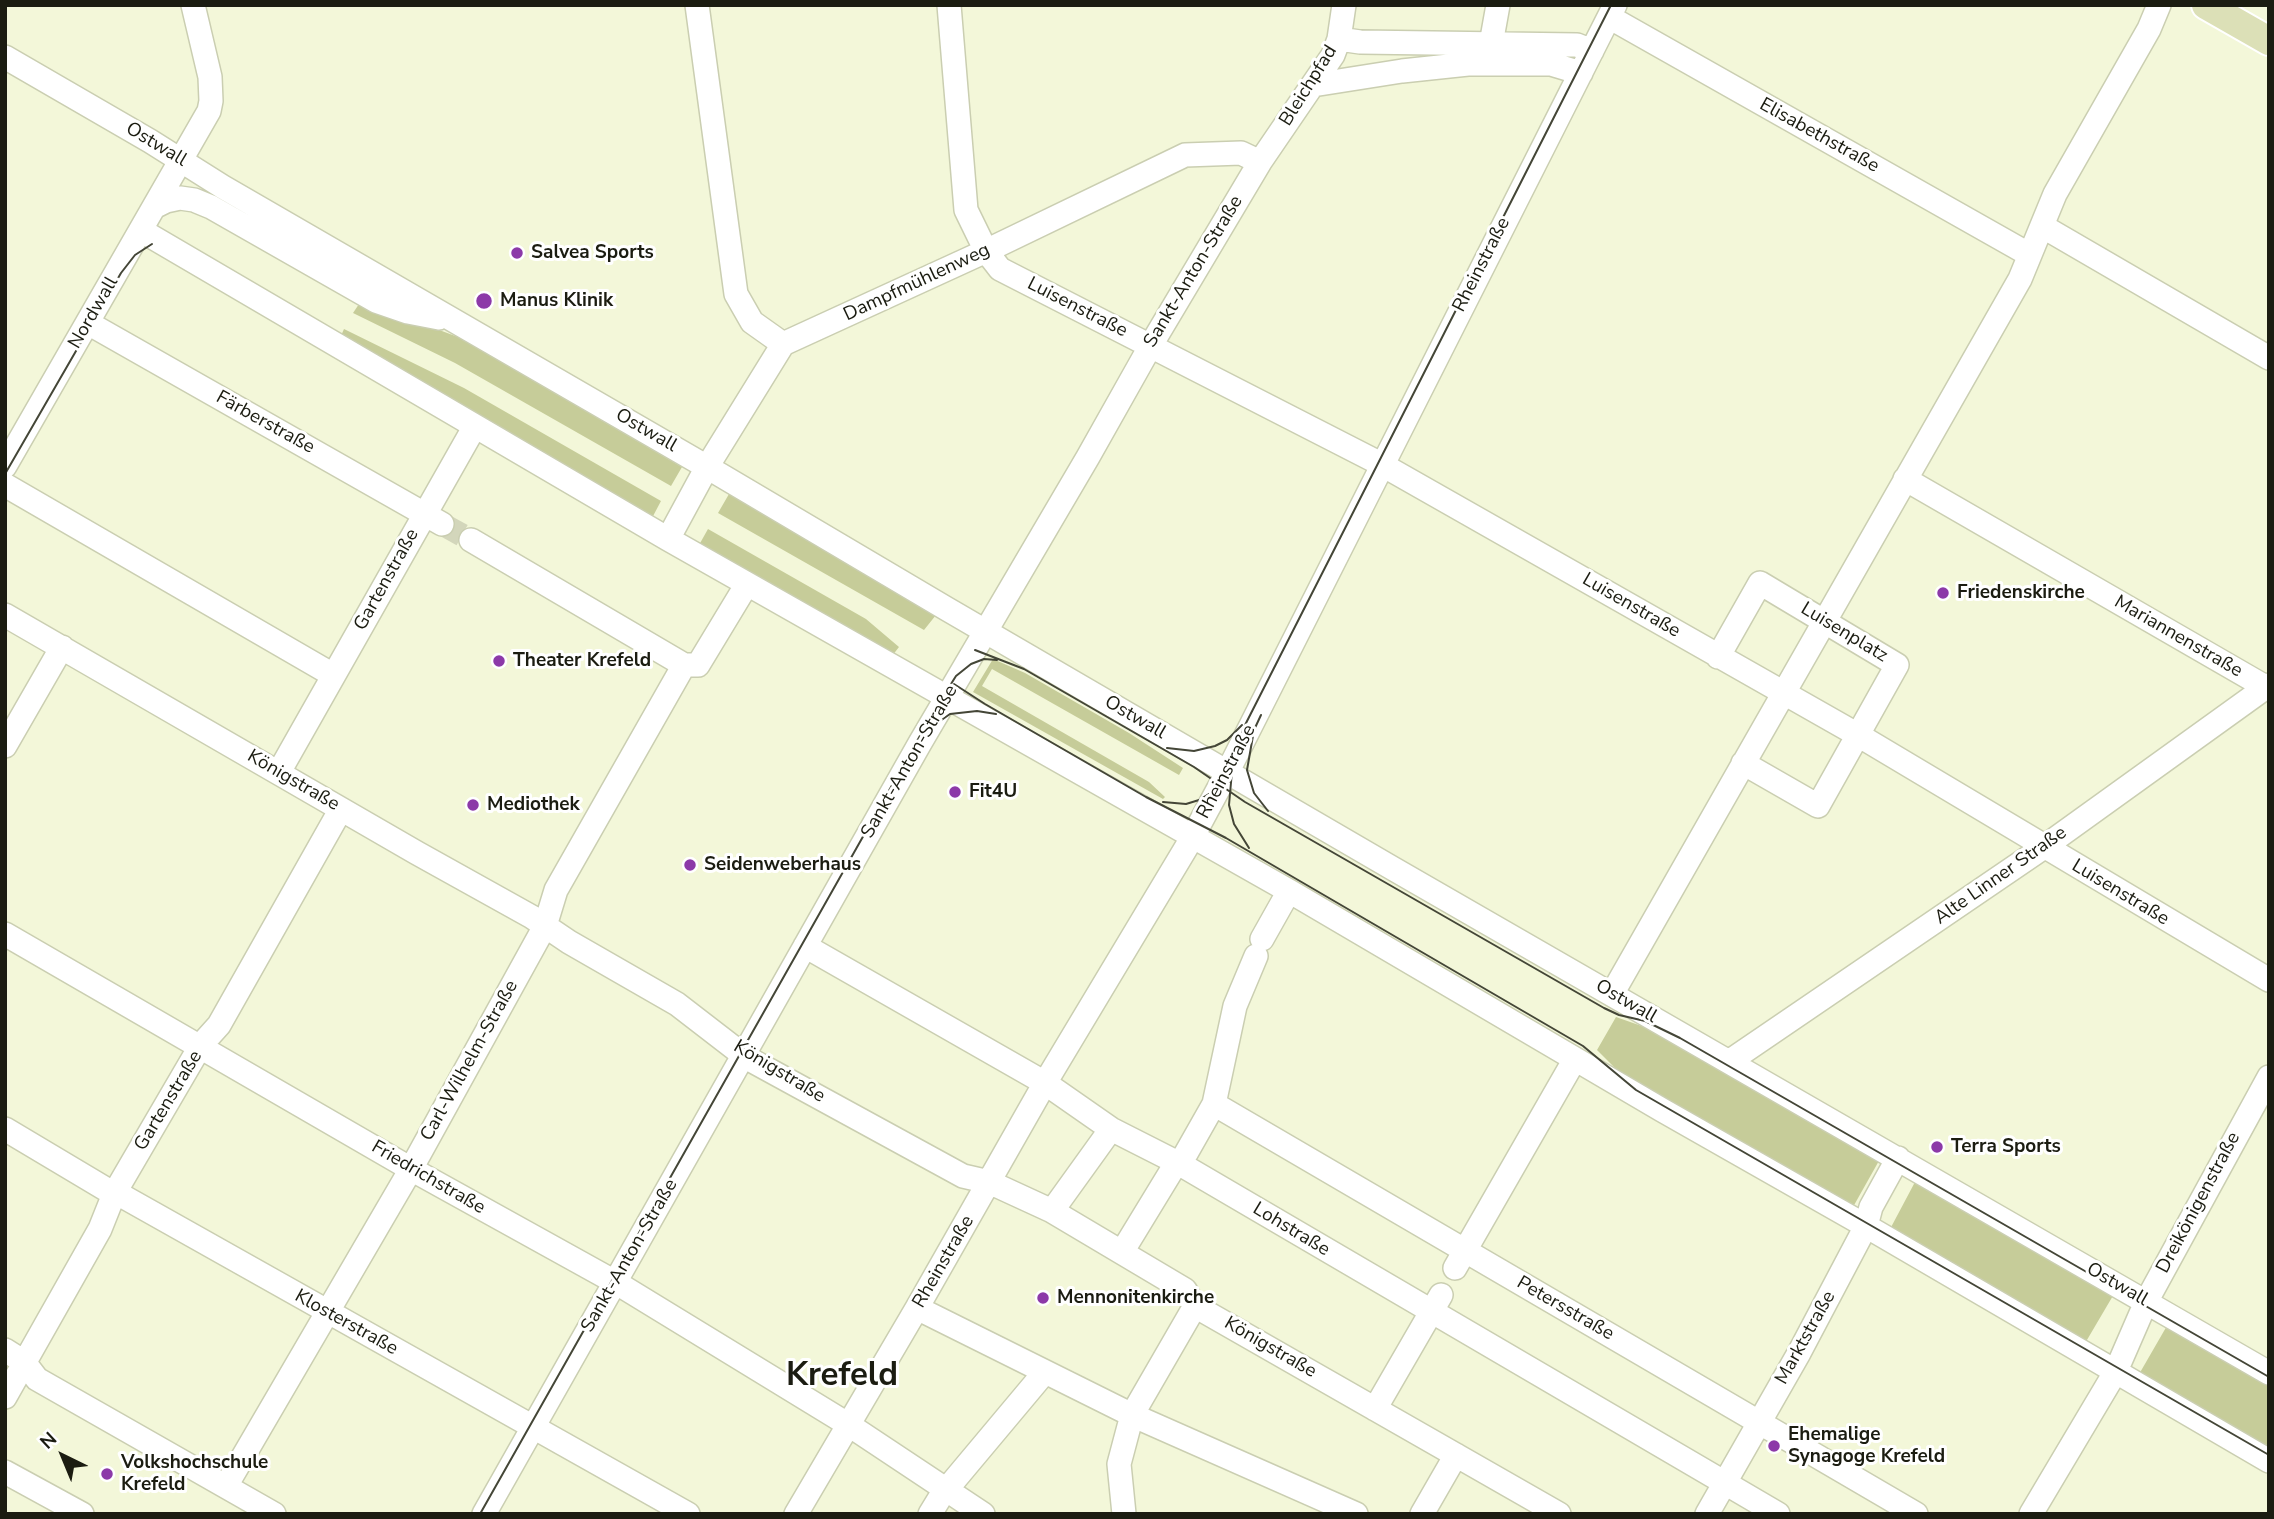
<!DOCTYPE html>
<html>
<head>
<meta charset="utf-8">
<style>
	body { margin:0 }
	#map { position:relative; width:2274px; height:1519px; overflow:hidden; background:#f3f7d9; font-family:"Nunito Sans",sans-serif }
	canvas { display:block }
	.frame { position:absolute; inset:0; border:7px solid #1b1c11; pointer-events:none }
	.north { position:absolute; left:28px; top:1421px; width:70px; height:70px; -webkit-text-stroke:5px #fff; paint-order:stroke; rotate:317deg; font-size:19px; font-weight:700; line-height:28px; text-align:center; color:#1b1c11 }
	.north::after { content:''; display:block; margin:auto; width:24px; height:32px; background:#1b1c11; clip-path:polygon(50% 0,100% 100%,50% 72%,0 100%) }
</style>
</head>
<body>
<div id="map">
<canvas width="2274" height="1519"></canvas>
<div class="frame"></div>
<div class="north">N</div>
</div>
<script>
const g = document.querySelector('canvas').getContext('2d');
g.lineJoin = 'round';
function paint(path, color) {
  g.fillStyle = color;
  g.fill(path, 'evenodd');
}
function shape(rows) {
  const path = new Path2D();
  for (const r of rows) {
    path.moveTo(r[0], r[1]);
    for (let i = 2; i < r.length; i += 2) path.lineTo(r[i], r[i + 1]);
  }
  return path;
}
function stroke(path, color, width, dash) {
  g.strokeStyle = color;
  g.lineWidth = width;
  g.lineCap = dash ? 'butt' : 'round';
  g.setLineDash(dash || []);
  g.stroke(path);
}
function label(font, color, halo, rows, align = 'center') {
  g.font = font + ' "Nunito Sans",sans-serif';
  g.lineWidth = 6;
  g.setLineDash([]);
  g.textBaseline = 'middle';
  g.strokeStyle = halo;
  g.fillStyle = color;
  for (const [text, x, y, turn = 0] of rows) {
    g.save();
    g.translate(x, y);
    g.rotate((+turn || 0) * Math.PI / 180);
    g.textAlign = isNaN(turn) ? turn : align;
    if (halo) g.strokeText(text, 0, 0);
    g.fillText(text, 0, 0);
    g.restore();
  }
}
paint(shape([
	[361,301,458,337,682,467,671,486,455,363,353,313],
	[344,329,464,388,661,501,652,518,340,338],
	[729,494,936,615,924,630,718,513],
	[708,529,866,619,899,647,892,656,699,545],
	[993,659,1025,673,1129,733,1183,768,1179,775,992,669,982,686,1149,782,1165,797,1163,799,973,692],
	[1616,1017,1653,1030,1880,1159,1853,1207,1622,1075,1597,1050],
	[1915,1182,2114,1294,2084,1345,1889,1231],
	[2168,1324,2269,1383,2269,1452,2138,1376]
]), '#c6cc99');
stroke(shape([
	[442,524,471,540]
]), '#d3d6bb', 23, [23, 11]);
const minor = shape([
	[697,5,736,294,752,322,783,344],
	[949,5,966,210,986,251,1000,269,1379,463,1858,735,2269,980],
	[1609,17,2030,255],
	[1339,39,1360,42,1577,45,1592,51],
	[1491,44,1498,5],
	[5,57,150,141,223,187,707,467,947,609,1392,868,2269,1373],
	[1313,85,1402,71,1468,64,1551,64,1581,73],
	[156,206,166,201,180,198,194,200,211,207,376,301,408,312,439,318],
	[2042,226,2269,358],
	[142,231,668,539,1289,891,1662,1110,1866,1226,2269,1461],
	[88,323,442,524],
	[5,466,209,111,211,101,210,77,193,5],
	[1905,479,2269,689],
	[5,485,333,675],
	[668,539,707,467,783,344,986,251,1185,155,1241,153,1260,162],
	[471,540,684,665,698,665,747,584],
	[5,615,417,853,532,917,569,942,677,1004,747,1058,963,1176,989,1182,1052,1211,1185,1290,1195,1306,1559,1514],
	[1718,657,1760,583,1897,665,1818,806,1743,763],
	[5,746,62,647],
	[279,772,475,426],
	[5,934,411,1169,615,1282,849,1425,983,1514],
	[1262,939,1289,891],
	[805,946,1045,1083,1111,1129,1180,1164,1778,1514],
	[1256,956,1235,1006,1214,1104,1916,1514],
	[1612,994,2020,279,2055,194,2149,29,2159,5],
	[1730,1061,2044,847,2269,685],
	[5,1129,114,1194,124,1197,688,1514],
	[1052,1211,1111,1129],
	[1122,1252,1172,1170,1180,1164,1214,1104],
	[1455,1268,1575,1059],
	[917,1308,1132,1415,1356,1514],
	[5,1350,24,1362,37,1379,274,1514],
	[5,1397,100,1229,114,1194,201,1045,219,1025,341,809],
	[1375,1409,1441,1295],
	[5,1472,82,1514],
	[226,1486,411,1169,545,926,556,890,684,665],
	[484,1514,920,743,1088,457,1151,345,1260,162,1333,55,1339,39,1344,5],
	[796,1514,917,1308,1045,1083,1192,838,1228,771,1615,5],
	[930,1514,941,1496,1044,1373],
	[1124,1514,1119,1464,1132,1415,1195,1306],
	[1422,1514,1456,1455],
	[1707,1514,1799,1353,1866,1226,1871,1207,1898,1158],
	[2031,1514,2116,1371,2146,1302,2269,1077]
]);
const major = shape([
	[2206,5,2269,41]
]);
stroke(minor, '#caceb1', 26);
stroke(major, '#fff', 32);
stroke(minor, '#fff', 23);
stroke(major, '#dce0b7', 28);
stroke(shape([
	[5,474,121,273,135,255,152,244],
	[975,650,1024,669,1194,767,1245,802,1604,1008,1619,1015,1645,1021,1680,1038,2269,1377],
	[954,684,985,704,1146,797,1226,838,1583,1046,1636,1090,2269,1455],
	[1261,715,1254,730,1247,770,1254,793,1268,811],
	[929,734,933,726,950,714,977,711,996,714],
	[1167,748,1194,751,1215,746,1227,740,1242,725],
	[1163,802,1186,804,1199,800,1230,781],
	[1249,848,1234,824,1229,805,1233,760,1243,729,1611,5],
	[480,1514,934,711,956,676,971,664,984,659,997,660]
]), '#444637', 2);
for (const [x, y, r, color] of [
	[517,253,7,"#8c39a8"],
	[484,301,9,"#8c39a8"],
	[1943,593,7,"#8c39a8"],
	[499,661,7,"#8c39a8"],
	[955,792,7,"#8c39a8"],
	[473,805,7,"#8c39a8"],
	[690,865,7,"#8c39a8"],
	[1937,1147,7,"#8c39a8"],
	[1043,1298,7,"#8c39a8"],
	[1774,1446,7,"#8c39a8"],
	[107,1474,7,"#8c39a8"]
]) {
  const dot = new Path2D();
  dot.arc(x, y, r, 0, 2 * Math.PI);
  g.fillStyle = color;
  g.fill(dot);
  stroke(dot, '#fff', 2.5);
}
label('19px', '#1b1c11', '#fff', [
	["Bleichpfad",1309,86,-58],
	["Elisabethstraße",1819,136,29],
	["Ostwall",156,145,31],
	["Rheinstraße",1482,265,-63],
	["Sankt-Anton-Straße",1194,272,-59],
	["Dampfmühlenweg",917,283,-25],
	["Luisenstraße",1077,308,27],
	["Nordwall",94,313,-60],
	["Färberstraße",265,423,29],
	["Ostwall",646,431,30],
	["Gartenstraße",387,580,-61],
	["Luisenstraße",1631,606,30],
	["Luisenplatz",1844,633,31],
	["Mariannenstraße",2178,637,30],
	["Ostwall",1135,718,30],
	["Sankt-Anton-Straße",910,762,-60],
	["Rheinstraße",1227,772,-62],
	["Königstraße",293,781,30],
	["Alte Linner Straße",2001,876,-35],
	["Luisenstraße",2120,893,31],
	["Ostwall",1626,1002,30],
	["Carl-Wilhelm-Straße",470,1061,-61],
	["Königstraße",779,1072,31],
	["Gartenstraße",169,1101,-59],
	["Friedrichstraße",428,1178,30],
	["Dreikönigenstraße",2199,1203,-62],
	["Lohstraße",1291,1230,31],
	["Sankt-Anton-Straße",630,1256,-60],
	["Rheinstraße",944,1262,-60],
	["Ostwall",2117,1285,30],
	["Petersstraße",1565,1309,30],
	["Klosterstraße",346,1323,29],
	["Marktstraße",1806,1338,-61],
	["Königstraße",1270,1348,30]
]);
label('bold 19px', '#1b1c11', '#fff', [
	["Salvea Sports",531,253],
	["Manus Klinik",500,301],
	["Friedenskirche",1957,593],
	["Theater Krefeld",513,661],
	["Fit4U",969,792],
	["Mediothek",487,805],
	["Seidenweberhaus",704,865],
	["Terra Sports",1951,1147],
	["Mennonitenkirche",1057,1298],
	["Ehemalige",1788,1435],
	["Synagoge Krefeld",1788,1457],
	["Volkshochschule",121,1463],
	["Krefeld",121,1485]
], 'left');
label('bold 33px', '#1b1c11', '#fff', [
	["Krefeld",842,1377]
]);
</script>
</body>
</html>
